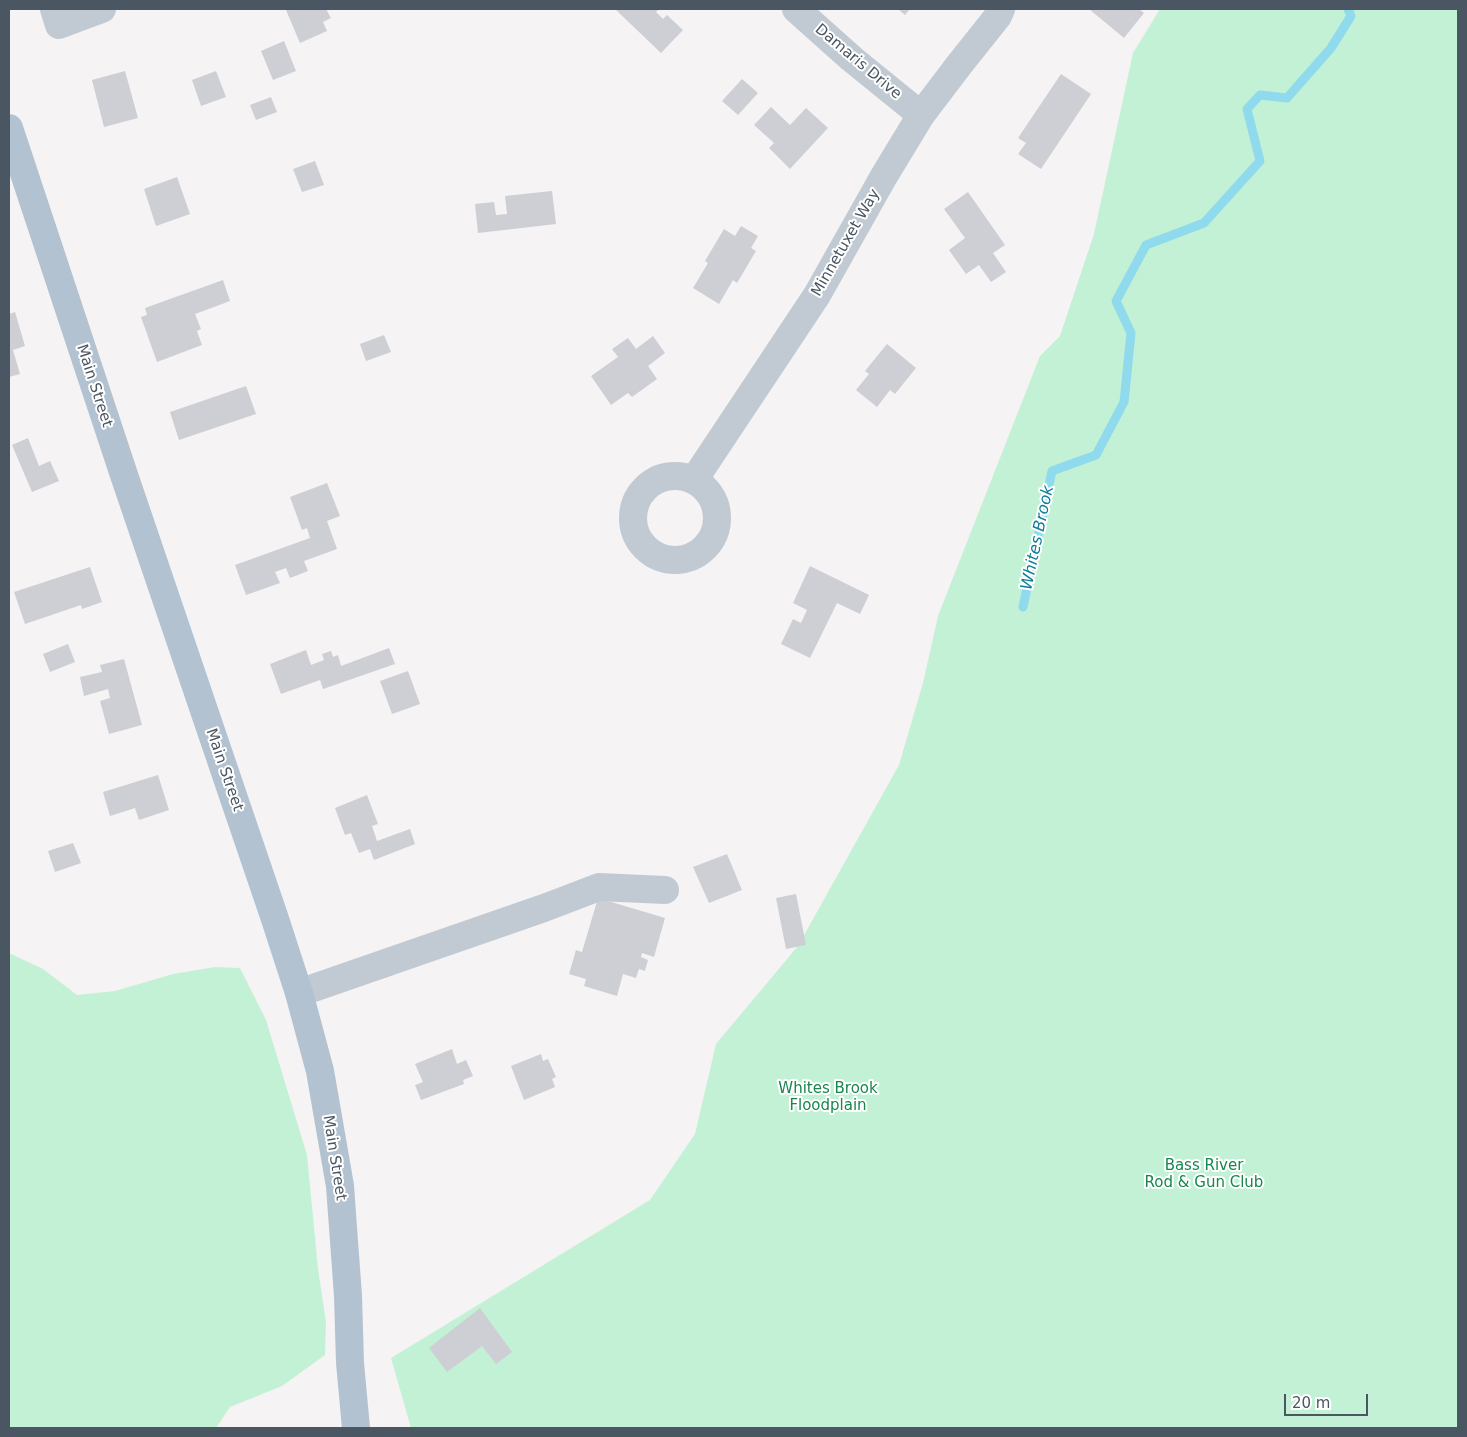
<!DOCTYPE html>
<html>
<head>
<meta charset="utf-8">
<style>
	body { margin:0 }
	#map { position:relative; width:1467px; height:1437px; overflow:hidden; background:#f5f3f3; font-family:"DejaVu Sans",sans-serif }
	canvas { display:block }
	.frame { position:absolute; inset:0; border:10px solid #4a5661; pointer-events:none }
	.scale { position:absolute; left:1284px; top:1394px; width:84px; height:22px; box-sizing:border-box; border:2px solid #4a5661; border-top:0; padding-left:6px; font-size:15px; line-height:18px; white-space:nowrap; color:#4a5661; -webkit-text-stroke:4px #fff; paint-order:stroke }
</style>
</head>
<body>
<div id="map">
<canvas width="1467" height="1437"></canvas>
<div class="frame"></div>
<div class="scale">20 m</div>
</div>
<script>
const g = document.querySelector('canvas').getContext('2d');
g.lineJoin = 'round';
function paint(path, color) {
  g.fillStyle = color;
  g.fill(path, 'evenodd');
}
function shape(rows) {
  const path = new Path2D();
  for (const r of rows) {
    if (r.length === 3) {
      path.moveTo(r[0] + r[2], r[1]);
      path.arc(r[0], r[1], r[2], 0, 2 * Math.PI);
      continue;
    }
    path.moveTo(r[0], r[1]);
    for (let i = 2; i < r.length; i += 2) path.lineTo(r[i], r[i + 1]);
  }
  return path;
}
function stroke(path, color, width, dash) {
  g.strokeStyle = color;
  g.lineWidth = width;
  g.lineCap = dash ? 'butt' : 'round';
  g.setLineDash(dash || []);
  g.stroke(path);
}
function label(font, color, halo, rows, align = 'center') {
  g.font = font + ' "DejaVu Sans",sans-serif';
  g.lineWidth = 4;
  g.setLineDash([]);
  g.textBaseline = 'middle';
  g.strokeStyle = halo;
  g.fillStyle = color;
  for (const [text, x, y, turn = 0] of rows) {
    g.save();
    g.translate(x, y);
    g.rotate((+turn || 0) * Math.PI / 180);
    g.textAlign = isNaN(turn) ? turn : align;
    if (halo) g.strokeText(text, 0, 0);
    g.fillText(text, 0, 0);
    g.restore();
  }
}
paint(shape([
	[1160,9,1458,9,1458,1428,411,1428,391,1358,650,1200,695,1134,716,1044,798,946,899,765,923,683,938,616,1040,356,1060,336,1094,234,1133,53],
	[9,953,43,969,77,995,115,991,173,974,215,967,240,968,266,1020,307,1155,318,1269,326,1322,325,1355,282,1386,230,1407,216,1428,9,1428]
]), '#c3f1d5');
stroke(shape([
	[1023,607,1052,471,1096,455,1124,402,1131,333,1116,301,1146,245,1204,223,1260,161,1247,109,1260,95,1287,98,1331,48,1351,16,1348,9]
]), '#90daee', 9);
paint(shape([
	[289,9,326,9,331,18,323,22,327,31,300,43,286,10],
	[615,9,659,9,656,12,663,19,667,15,683,30,661,53],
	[898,9,910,9,905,15],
	[1089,9,1139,9,1144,13,1124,38],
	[284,41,296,71,273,80,261,51],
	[125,71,138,118,104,127,92,80],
	[216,71,226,97,201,106,192,80],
	[1061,74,1091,94,1041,169,1018,154,1026,143,1018,138],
	[742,79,758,93,738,115,722,101],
	[271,97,277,112,256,120,250,105],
	[771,107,790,125,806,108,828,128,790,169,769,148,774,143,754,125],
	[315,161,324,185,302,192,293,169],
	[177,177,190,214,156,226,144,189],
	[552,191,556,224,478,233,475,204,494,202,496,215,507,214,505,196],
	[968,192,1005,245,993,253,1006,272,991,282,979,265,966,274,949,250,965,238,944,209],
	[741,226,758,236,751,248,756,251,737,283,733,280,719,304,693,288,708,263,705,261,724,229,735,236],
	[223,280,230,301,195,314,201,329,197,331,202,345,157,362,141,317,147,315,145,308],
	[15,312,25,346,13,350,20,374,9,377,9,314],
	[384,335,391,352,366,361,360,344],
	[653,336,665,353,648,366,657,379,632,397,628,393,611,405,591,376,618,357,612,349,628,338,636,349],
	[887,344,916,368,895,394,890,390,877,407,856,390,869,374,865,371],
	[246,386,256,414,179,440,170,412],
	[28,438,39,466,50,461,59,481,32,492,12,445],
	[327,483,340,516,327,521,337,549,304,561,308,571,290,578,286,568,275,572,280,583,246,595,235,565,310,538,307,528,302,530,290,497],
	[810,566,869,595,860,614,837,603,810,658,781,644,793,619,801,623,807,610,793,603],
	[90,567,102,602,82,609,81,605,25,624,14,592],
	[68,644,75,662,50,672,43,654],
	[389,648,395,664,323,689,320,680,281,694,270,664,306,650,311,665,324,660,322,654,331,651,333,657,338,655,341,666],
	[124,659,142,725,109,734,100,701,110,698,108,689,84,696,80,677,102,672,100,665],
	[408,671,420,704,392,714,380,681],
	[158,775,169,810,139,820,135,808,110,816,103,792],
	[367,795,378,824,372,826,377,841,410,829,415,844,374,860,370,849,359,853,351,833,345,835,335,808],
	[73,843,81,863,55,872,48,851],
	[727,854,742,890,709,903,693,867],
	[796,894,806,945,786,949,776,898],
	[598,898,665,918,654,957,642,953,641,957,648,960,645,971,639,969,636,978,623,974,617,996,584,986,586,979,569,974,576,950,582,952],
	[452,1049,457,1064,466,1060,473,1076,463,1080,464,1084,421,1100,415,1085,423,1082,415,1064],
	[541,1054,543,1061,548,1059,556,1077,552,1079,555,1087,524,1100,511,1066],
	[480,1308,512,1352,496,1364,482,1346,447,1372,429,1348]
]), '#cdcfd5');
stroke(shape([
	[54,9,59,25,102,9],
	[796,9,852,59,921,115],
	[675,518,42],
	[694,480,817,295,884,176,921,115,959,65,998,16,1001,9],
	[299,993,544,908,599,887,665,890]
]), '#c1cad2', 28);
stroke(shape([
	[9,128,124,475,275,919,299,993,320,1071,340,1186,348,1296,350,1363,356,1428]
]), '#b3c2d1', 28);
label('15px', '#4a5661', '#fff', [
	["Damaris Drive",858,62,40],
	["Minnetuxet Way",846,243,-60],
	["Main Street",94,386,72],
	["Main Street",224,770,71],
	["Main Street",334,1158,81]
]);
label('15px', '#17864f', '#fff', [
	["Whites Brook",828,1089],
	["Floodplain",828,1106],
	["Bass River",1204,1166],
	["Rod & Gun Club",1204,1183]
]);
label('italic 16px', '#0c7c9b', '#fff', [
	["Whites Brook",1038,538,-78]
]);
</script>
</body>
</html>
